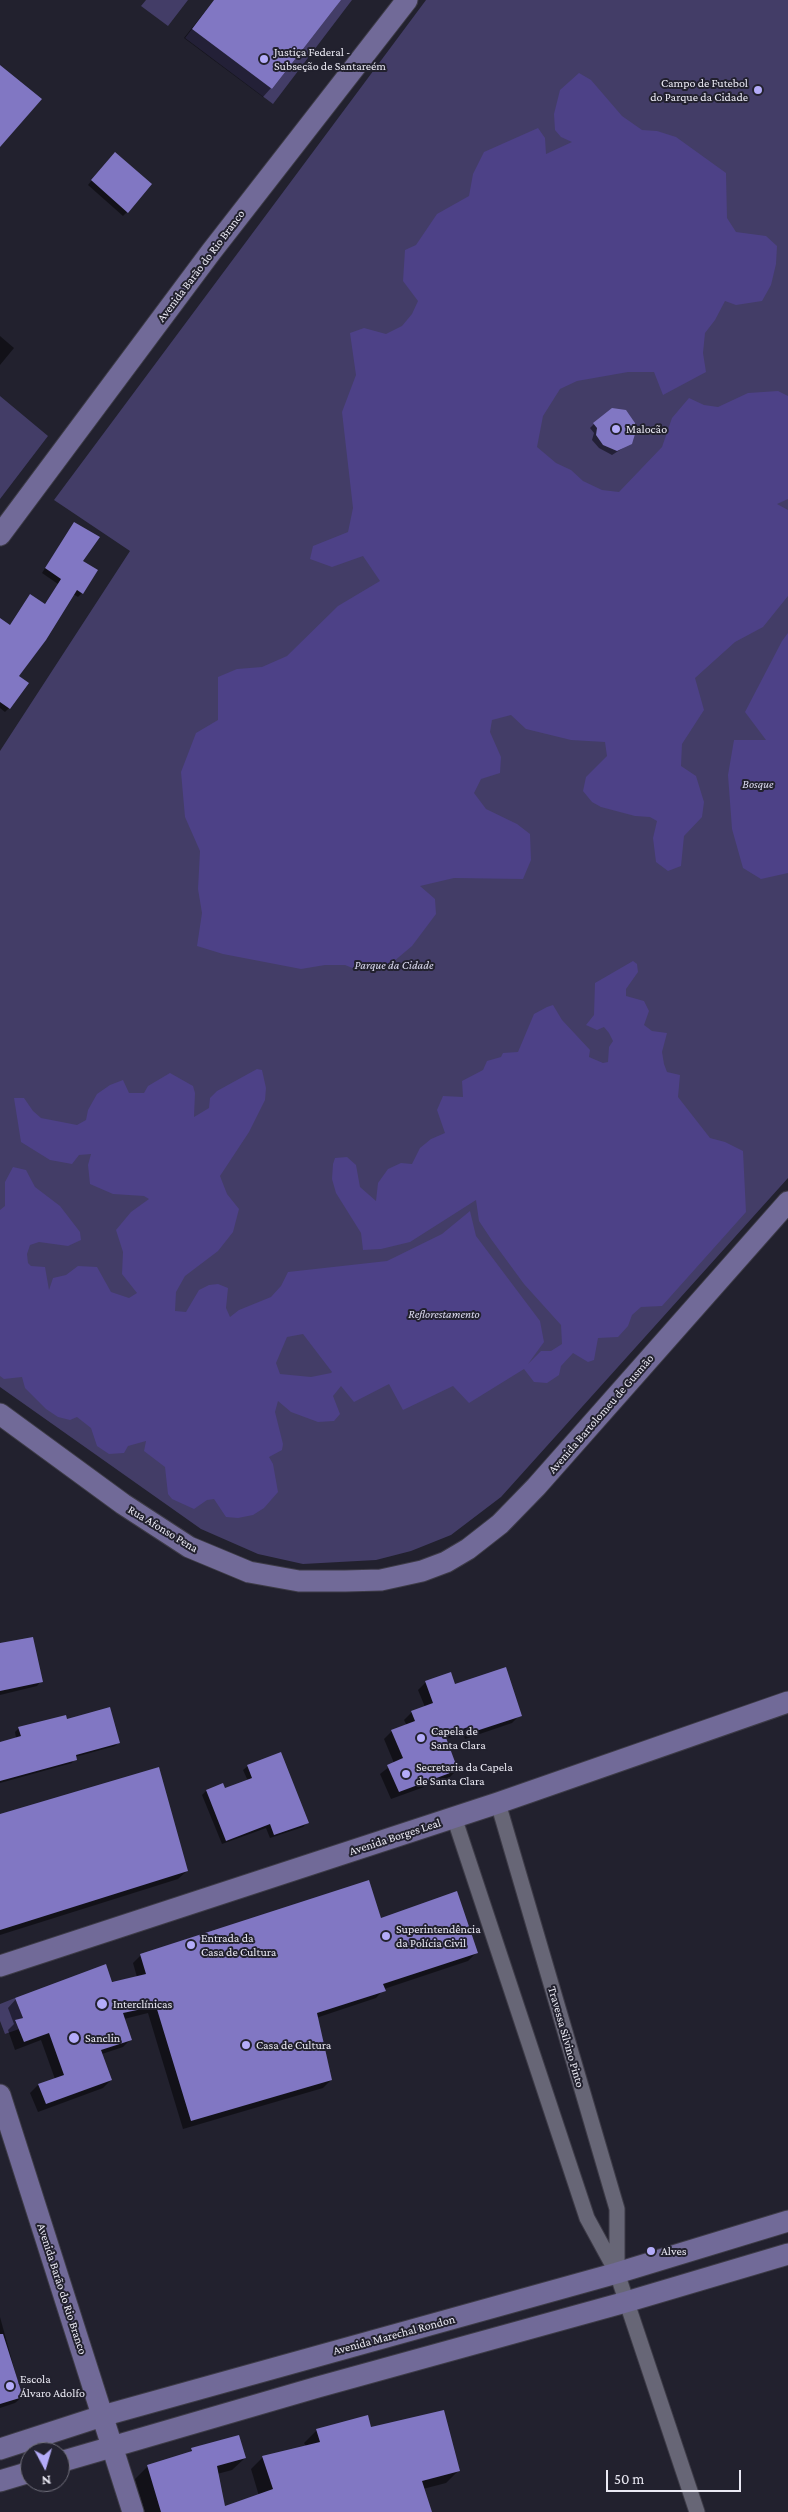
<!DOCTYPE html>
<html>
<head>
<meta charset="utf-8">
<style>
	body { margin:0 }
	#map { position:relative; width:788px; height:2512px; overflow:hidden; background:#22212e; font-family:"Crimson Pro",serif }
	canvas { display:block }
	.north { position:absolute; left:20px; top:2442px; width:50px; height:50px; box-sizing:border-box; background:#22212e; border:1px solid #72717d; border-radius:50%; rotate:174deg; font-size:14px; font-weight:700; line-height:20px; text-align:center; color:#eae9f3 }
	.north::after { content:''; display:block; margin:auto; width:18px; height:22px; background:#b4acf9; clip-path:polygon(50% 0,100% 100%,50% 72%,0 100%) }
	.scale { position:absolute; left:606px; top:2470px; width:135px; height:22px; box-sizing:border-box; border:2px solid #eae9f3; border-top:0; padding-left:6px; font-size:15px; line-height:18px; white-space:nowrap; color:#eae9f3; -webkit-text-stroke:4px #22212e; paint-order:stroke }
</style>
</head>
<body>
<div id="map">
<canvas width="788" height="2512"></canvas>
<div class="north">N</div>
<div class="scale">50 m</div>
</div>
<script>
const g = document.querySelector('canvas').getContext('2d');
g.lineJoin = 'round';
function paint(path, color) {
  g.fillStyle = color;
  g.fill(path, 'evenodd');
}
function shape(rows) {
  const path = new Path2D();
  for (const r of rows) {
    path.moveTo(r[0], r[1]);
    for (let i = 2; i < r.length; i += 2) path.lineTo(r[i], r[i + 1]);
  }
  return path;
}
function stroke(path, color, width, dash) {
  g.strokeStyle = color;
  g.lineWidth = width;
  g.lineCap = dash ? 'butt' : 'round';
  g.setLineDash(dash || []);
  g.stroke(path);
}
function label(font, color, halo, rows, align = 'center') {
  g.font = font + ' "Crimson Pro",serif';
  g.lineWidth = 4;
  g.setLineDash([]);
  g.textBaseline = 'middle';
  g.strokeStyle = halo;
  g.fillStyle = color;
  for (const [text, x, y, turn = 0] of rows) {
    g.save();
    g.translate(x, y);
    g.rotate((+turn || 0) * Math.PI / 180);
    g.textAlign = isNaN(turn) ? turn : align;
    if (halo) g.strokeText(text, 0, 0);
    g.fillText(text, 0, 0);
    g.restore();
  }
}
paint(shape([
	[146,0,188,0,168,26,141,6],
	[330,0,352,0,273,104,185,38,192,29,272,89,337,5],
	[426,0,788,0,788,1178,501,1497,451,1535,411,1551,376,1560,303,1564,258,1554,201,1529,0,1387,0,751,130,551,54,500],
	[0,396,48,436,0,499],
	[15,1998,23,2018,15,2021,19,2029,5,2034,0,2021,0,2004]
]), '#433d67');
paint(shape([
	[579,73,591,80,622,116,642,130,657,131,676,137,726,173,727,218,736,232,766,236,777,246,776,264,771,285,762,301,736,305,725,301,715,320,705,333,703,353,706,372,663,395,654,372,628,372,577,381,560,389,543,416,537,447,556,463,571,470,583,481,602,490,619,492,662,447,672,418,689,398,704,405,718,407,748,393,778,391,788,396,788,499,777,504,788,510,788,596,763,627,735,642,695,678,704,710,682,744,681,766,696,776,704,802,702,817,684,836,681,866,668,871,656,862,653,838,657,821,650,817,635,816,601,807,592,802,583,791,586,777,607,756,605,742,571,740,526,729,511,715,492,720,490,732,501,757,500,773,481,779,474,793,486,809,517,824,530,834,531,860,523,879,454,878,420,886,435,899,436,914,412,946,393,962,376,966,355,969,345,965,325,965,301,969,223,954,197,946,202,913,198,889,200,851,185,817,181,772,196,733,218,720,218,677,237,669,262,667,287,656,338,606,380,581,363,556,332,567,310,559,313,546,348,532,353,508,342,412,356,375,350,333,364,328,386,334,402,326,412,314,418,301,403,281,405,250,416,245,437,214,469,196,473,174,484,152,538,128,545,138,546,154,572,142,561,137,555,130,554,114,560,90],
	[788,633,788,873,761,879,743,868,732,829,728,775,734,740,766,740,745,712,782,641],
	[633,961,637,964,638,972,626,989,626,996,644,1001,649,1011,644,1025,652,1031,667,1033,662,1052,664,1064,667,1072,680,1075,678,1097,710,1138,725,1142,743,1151,746,1212,662,1306,641,1307,632,1315,628,1326,618,1337,598,1338,594,1360,588,1362,573,1353,561,1366,559,1375,547,1383,534,1382,524,1369,469,1403,453,1386,403,1410,389,1384,354,1402,341,1386,333,1396,340,1414,334,1421,318,1422,291,1412,278,1401,275,1412,283,1444,282,1450,269,1457,273,1464,278,1492,264,1508,253,1515,238,1518,226,1517,214,1499,207,1500,194,1509,172,1499,168,1494,165,1467,144,1451,146,1441,128,1446,124,1453,109,1454,97,1446,91,1428,77,1417,70,1420,58,1417,46,1409,25,1388,22,1377,4,1379,0,1376,0,1210,5,1206,5,1182,13,1167,26,1170,35,1187,60,1206,80,1232,81,1240,68,1246,39,1242,30,1245,27,1254,28,1263,31,1266,45,1267,49,1290,53,1278,66,1275,78,1266,97,1267,111,1292,129,1298,137,1293,122,1274,123,1252,116,1230,131,1212,149,1199,144,1196,113,1194,90,1184,88,1165,91,1154,79,1155,72,1164,50,1160,21,1142,14,1098,24,1098,33,1111,41,1118,77,1125,86,1120,88,1110,97,1094,110,1085,123,1080,129,1093,144,1093,148,1086,170,1073,193,1086,195,1093,194,1117,209,1108,210,1098,217,1091,257,1069,262,1070,266,1088,265,1100,249,1132,220,1176,227,1194,239,1209,233,1232,218,1251,185,1276,176,1292,175,1311,186,1312,199,1290,209,1285,218,1284,228,1288,226,1308,230,1317,239,1310,271,1297,281,1286,288,1272,387,1261,442,1234,470,1211,476,1236,540,1321,544,1342,528,1364,541,1351,551,1351,562,1344,561,1325,524,1284,491,1239,479,1221,476,1200,410,1242,381,1249,363,1250,361,1233,336,1193,332,1179,333,1164,335,1158,347,1157,356,1165,360,1187,376,1201,378,1183,388,1169,401,1163,412,1164,420,1148,431,1139,445,1133,437,1110,443,1096,463,1097,462,1081,483,1070,487,1061,501,1057,503,1053,518,1052,534,1014,547,1007,553,1005,562,1020,590,1050,589,1057,603,1063,608,1062,609,1047,613,1041,609,1033,604,1027,597,1030,586,1025,594,1015,595,983],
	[303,1334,332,1372,331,1373,311,1377,280,1374,276,1363,287,1337]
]), '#4d4187');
paint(shape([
	[214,0,328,0,271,88,263,97,184,38],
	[111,157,127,212,123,216,88,185],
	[0,336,14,348,0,365],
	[594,424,631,443,612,455,599,448,592,440,594,433,590,428],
	[74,523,81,561,82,593,78,597,73,594,18,677,9,708,5,712,0,708,0,624,10,626,30,596,44,605,58,584,42,573],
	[0,1658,41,1681,37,1686,0,1695],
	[426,1682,454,1685,520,1715,512,1723,465,1739,463,1733,446,1739,457,1770,449,1778,391,1799,380,1774,394,1763,384,1739,392,1731,407,1726,404,1720,412,1712,425,1707,418,1690],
	[66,1721,119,1742,115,1746,75,1757,72,1763,0,1783,0,1743,16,1738,15,1732,19,1728],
	[248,1766,307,1823,303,1827,270,1838,266,1828,222,1844,202,1795,206,1791,222,1785,224,1789,248,1781,243,1770],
	[0,1816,187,1871,178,1879,0,1935],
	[380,1919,477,1952,468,1961,384,1989,376,1998,316,2018,331,2080,323,2088,183,2129,148,2013,124,2019,131,2039,123,2047,102,2054,111,2080,103,2088,38,2112,30,2093,38,2085,55,2079,41,2040,15,2050,8,2030,14,2024,8,2008,16,1999,137,1977,133,1963,141,1955],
	[0,2317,22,2397,15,2403,0,2408],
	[370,2429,458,2471,446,2483,423,2489,430,2512,145,2512,135,2479,148,2466,188,2454,192,2449,245,2458,232,2470,217,2474,224,2508,259,2496,251,2469,263,2457,306,2446,304,2443,317,2430]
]), '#0007');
paint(shape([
	[214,0,341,0,272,89,192,29],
	[0,65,42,99,0,147],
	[115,152,152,184,128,213,91,180],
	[612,408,626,410,635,423,635,434,632,444,617,451,603,445,596,435,597,428,593,423],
	[74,522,100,537,83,561,98,570,83,594,77,590,46,640,19,676,29,683,10,709,0,702,0,618,10,625,30,594,45,604,61,579,45,568],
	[33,1637,43,1682,0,1691,0,1643],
	[506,1667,522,1716,473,1732,471,1726,445,1735,458,1770,399,1792,387,1765,403,1758,391,1730,415,1721,411,1711,433,1703,425,1681,451,1672,455,1684],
	[110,1707,120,1743,76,1755,77,1760,0,1781,0,1742,21,1736,18,1727,66,1715,67,1719],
	[281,1752,309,1823,274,1835,270,1824,226,1841,206,1790,223,1783,225,1788,252,1778,247,1765],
	[159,1767,188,1871,0,1930,0,1814],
	[369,1880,381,1918,457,1891,478,1953,383,1984,386,1991,317,2013,332,2080,191,2121,156,2006,123,2013,132,2040,101,2050,112,2080,46,2104,38,2084,64,2075,49,2033,24,2042,15,2020,23,2018,15,1998,106,1964,112,1982,146,1974,140,1954],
	[0,2334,3,2334,23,2397,0,2404],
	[444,2410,460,2471,422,2481,432,2512,161,2512,147,2465,192,2451,191,2448,239,2435,246,2458,217,2466,225,2506,273,2489,262,2456,320,2442,316,2429,368,2415,371,2427]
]), '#8177c3');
const street = shape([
	[498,1803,617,2209,617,2271],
	[454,1817,587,2218,617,2273,697,2512]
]);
const secondary = shape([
	[0,535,211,252,407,0],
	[0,1414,123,1504,189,1547,249,1572,299,1581,345,1581,381,1580,422,1571,446,1562,468,1549,500,1524,536,1487,788,1202],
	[0,1966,498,1803,788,1702],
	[0,2095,133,2512],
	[0,2449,102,2416,617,2273,788,2221],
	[60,2462,318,2387,626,2302,788,2254],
	[0,2481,30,2472]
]);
stroke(street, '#3d3b47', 17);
stroke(secondary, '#3d3b47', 23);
stroke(street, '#676676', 15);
stroke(secondary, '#716a98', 21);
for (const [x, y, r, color] of [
	[264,59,5,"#b4acf9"],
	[758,90,5,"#b4acf9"],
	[616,429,5,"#b4acf9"],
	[421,1738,5,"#b4acf9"],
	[406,1774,5,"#b4acf9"],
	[386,1936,5,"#b4acf9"],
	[191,1945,5,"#b4acf9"],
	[102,2004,6,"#b4acf9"],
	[74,2038,6,"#b4acf9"],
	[246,2045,5,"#b4acf9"],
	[651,2251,5,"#b4acf9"],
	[10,2386,5,"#b4acf9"]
]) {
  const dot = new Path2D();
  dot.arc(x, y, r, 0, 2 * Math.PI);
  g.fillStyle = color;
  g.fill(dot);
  stroke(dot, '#22212e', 2);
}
label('12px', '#eae9f3', '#22212e', [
	["Justiça Federal -",274,52],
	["Subseção de Santareém",274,66],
	["Campo de Futebol",748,83,"right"],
	["do Parque da Cidade",748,97,"right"],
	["Malocão",626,429],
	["Capela de",431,1731],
	["Santa Clara",431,1745],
	["Secretaria da Capela",416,1767],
	["de Santa Clara",416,1781],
	["Superintendência",396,1929],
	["da Polícia Civil",396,1943],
	["Entrada da",201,1938],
	["Casa de Cultura",201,1952],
	["Interclínicas",113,2004],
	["Sanclin",85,2038],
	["Casa de Cultura",256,2045],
	["Alves",661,2251],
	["Escola",20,2379],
	["Álvaro Adolfo",20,2393]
], 'left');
label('12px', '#eae9f3', '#22212e', [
	["Avenida Barão do Rio Branco",201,266,-53],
	["Avenida Bartolomeu de Gusmão",601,1414,-49],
	["Rua Afonso Pena",163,1529,31],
	["Avenida Borges Leal",395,1837,-18],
	["Travessa Silvino Pinto",566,2037,74],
	["Avenida Barão do Rio Branco",62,2289,72],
	["Avenida Marechal Rondon",394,2335,-15]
]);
label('italic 12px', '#dddcf1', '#22212e', [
	["Bosque",758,784],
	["Parque da Cidade",394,965],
	["Reflorestamento",444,1314]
]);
</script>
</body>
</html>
